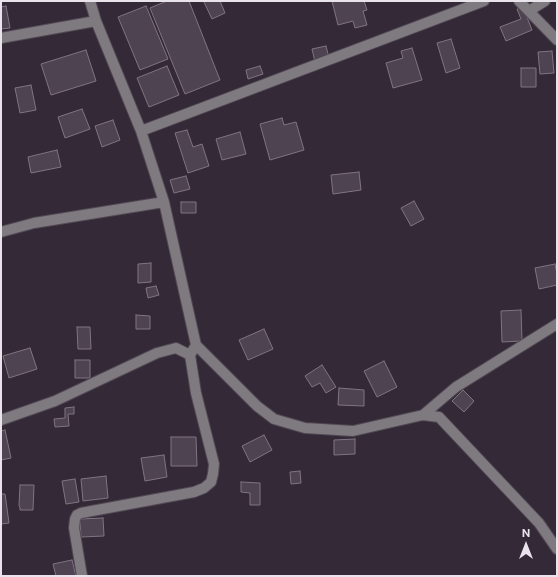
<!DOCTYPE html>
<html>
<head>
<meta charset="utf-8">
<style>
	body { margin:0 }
	#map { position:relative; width:558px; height:577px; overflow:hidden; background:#342a37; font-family:"Public Sans",sans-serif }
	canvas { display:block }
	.frame { position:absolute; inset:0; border:2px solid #e9e3ec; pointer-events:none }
	.north { position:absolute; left:506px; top:525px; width:40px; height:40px; -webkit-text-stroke:3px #342a37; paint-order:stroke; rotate:0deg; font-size:11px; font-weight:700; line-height:16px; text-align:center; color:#e9e3ec }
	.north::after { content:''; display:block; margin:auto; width:14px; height:18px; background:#e9e3ec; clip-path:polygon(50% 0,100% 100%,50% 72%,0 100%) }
</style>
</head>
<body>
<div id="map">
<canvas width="558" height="577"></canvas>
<div class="frame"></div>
<div class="north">N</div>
</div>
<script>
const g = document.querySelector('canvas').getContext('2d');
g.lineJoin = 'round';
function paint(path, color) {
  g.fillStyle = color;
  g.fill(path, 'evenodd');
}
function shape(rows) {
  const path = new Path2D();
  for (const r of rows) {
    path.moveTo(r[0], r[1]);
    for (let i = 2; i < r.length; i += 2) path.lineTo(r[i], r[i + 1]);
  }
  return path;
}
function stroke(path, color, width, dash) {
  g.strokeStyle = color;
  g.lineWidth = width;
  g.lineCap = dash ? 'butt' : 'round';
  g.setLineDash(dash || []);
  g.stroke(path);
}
const building = shape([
	[167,1,189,1,220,80,185,94,150,8,167,1],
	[207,1,220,1,225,13,212,19,204,2,207,1],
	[332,1,364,1,367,10,363,11,367,25,355,28,353,21,338,25,332,1],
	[6,6,10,28,1,29,1,7,6,6],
	[146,6,168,59,140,70,118,17,146,6],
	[523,7,532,30,506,41,500,27,521,19,517,9,523,7],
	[451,39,460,68,446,73,437,43,451,39],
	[326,46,329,58,315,62,312,49,326,46],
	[412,48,422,80,393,88,386,63,403,58,401,51,412,48],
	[86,50,96,81,51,95,41,64,86,50],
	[552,51,554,73,540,74,538,52,552,51],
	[167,66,179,95,149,107,137,78,167,66],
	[260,66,263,74,248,79,246,70,260,66],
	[521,68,536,68,536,87,521,87,521,68],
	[31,85,36,110,20,113,15,88,31,85],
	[82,109,90,129,65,138,58,117,82,109],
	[282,118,284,125,296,122,304,150,270,160,260,124,282,118],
	[113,120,120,140,102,147,95,126,113,120],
	[187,130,193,147,202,144,209,166,188,173,175,133,187,130],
	[240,132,246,154,222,160,216,139,240,132],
	[57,150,61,167,31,173,28,157,57,150],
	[359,172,361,190,333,194,331,175,359,172],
	[186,176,190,189,174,193,170,180,186,176],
	[414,201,424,219,411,226,401,208,414,201],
	[181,202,196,202,196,213,181,213,181,202],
	[151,263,151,282,138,283,138,264,151,263],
	[555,264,557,274,557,285,539,289,535,268,555,264],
	[156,286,159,295,148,298,146,288,156,286],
	[521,310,522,341,502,342,501,311,521,310],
	[136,315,150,316,150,329,136,329,136,315],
	[77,327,90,327,91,349,78,349,77,327],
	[264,329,273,349,248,360,239,340,264,329],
	[30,348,37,369,9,378,3,356,30,348],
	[75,360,90,360,90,378,75,378,75,360],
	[384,361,397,387,377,397,364,371,384,361],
	[322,365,336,387,326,393,320,383,312,387,305,376,322,365],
	[339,388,364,390,364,406,338,405,339,388],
	[463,390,474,401,464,412,452,401,463,390],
	[74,407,74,414,68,414,69,426,55,427,54,419,65,418,65,408,74,407],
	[5,430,11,458,1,460,1,431,5,430],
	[264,435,272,450,250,462,242,446,264,435],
	[171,437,196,437,197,466,171,466,171,437],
	[355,439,355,454,334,455,334,440,355,439],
	[164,455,167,477,145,481,141,458,164,455],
	[300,471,301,483,291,484,290,472,300,471],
	[106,476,108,498,83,501,81,479,106,476],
	[75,479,79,502,66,504,62,481,75,479],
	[241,482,260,483,260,505,250,505,250,493,241,492,241,482],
	[20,485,34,485,33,510,20,510,20,507,19,506,20,485],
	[1,494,5,494,9,523,1,524,1,494],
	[103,518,104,536,81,537,80,519,103,518],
	[72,560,76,576,56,576,53,564,72,560]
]);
paint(building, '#4e4351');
stroke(building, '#807483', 1);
const minor = shape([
	[90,1,96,21,141,131,164,202,196,345,257,406,274,419,305,428,353,431,423,415,439,417,539,523,557,549],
	[519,1,557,40],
	[529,11,545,1],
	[1,38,96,21],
	[141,131,484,1],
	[1,232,34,223,164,202],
	[423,415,456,387,557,324],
	[1,420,55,401,157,353,176,348,190,355],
	[82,576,74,528,75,519,77,515,81,513,194,492,204,488,211,482,213,474,214,464,196,393,190,355,196,345]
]);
stroke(minor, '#514854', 12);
stroke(minor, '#7f7980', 10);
</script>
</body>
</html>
